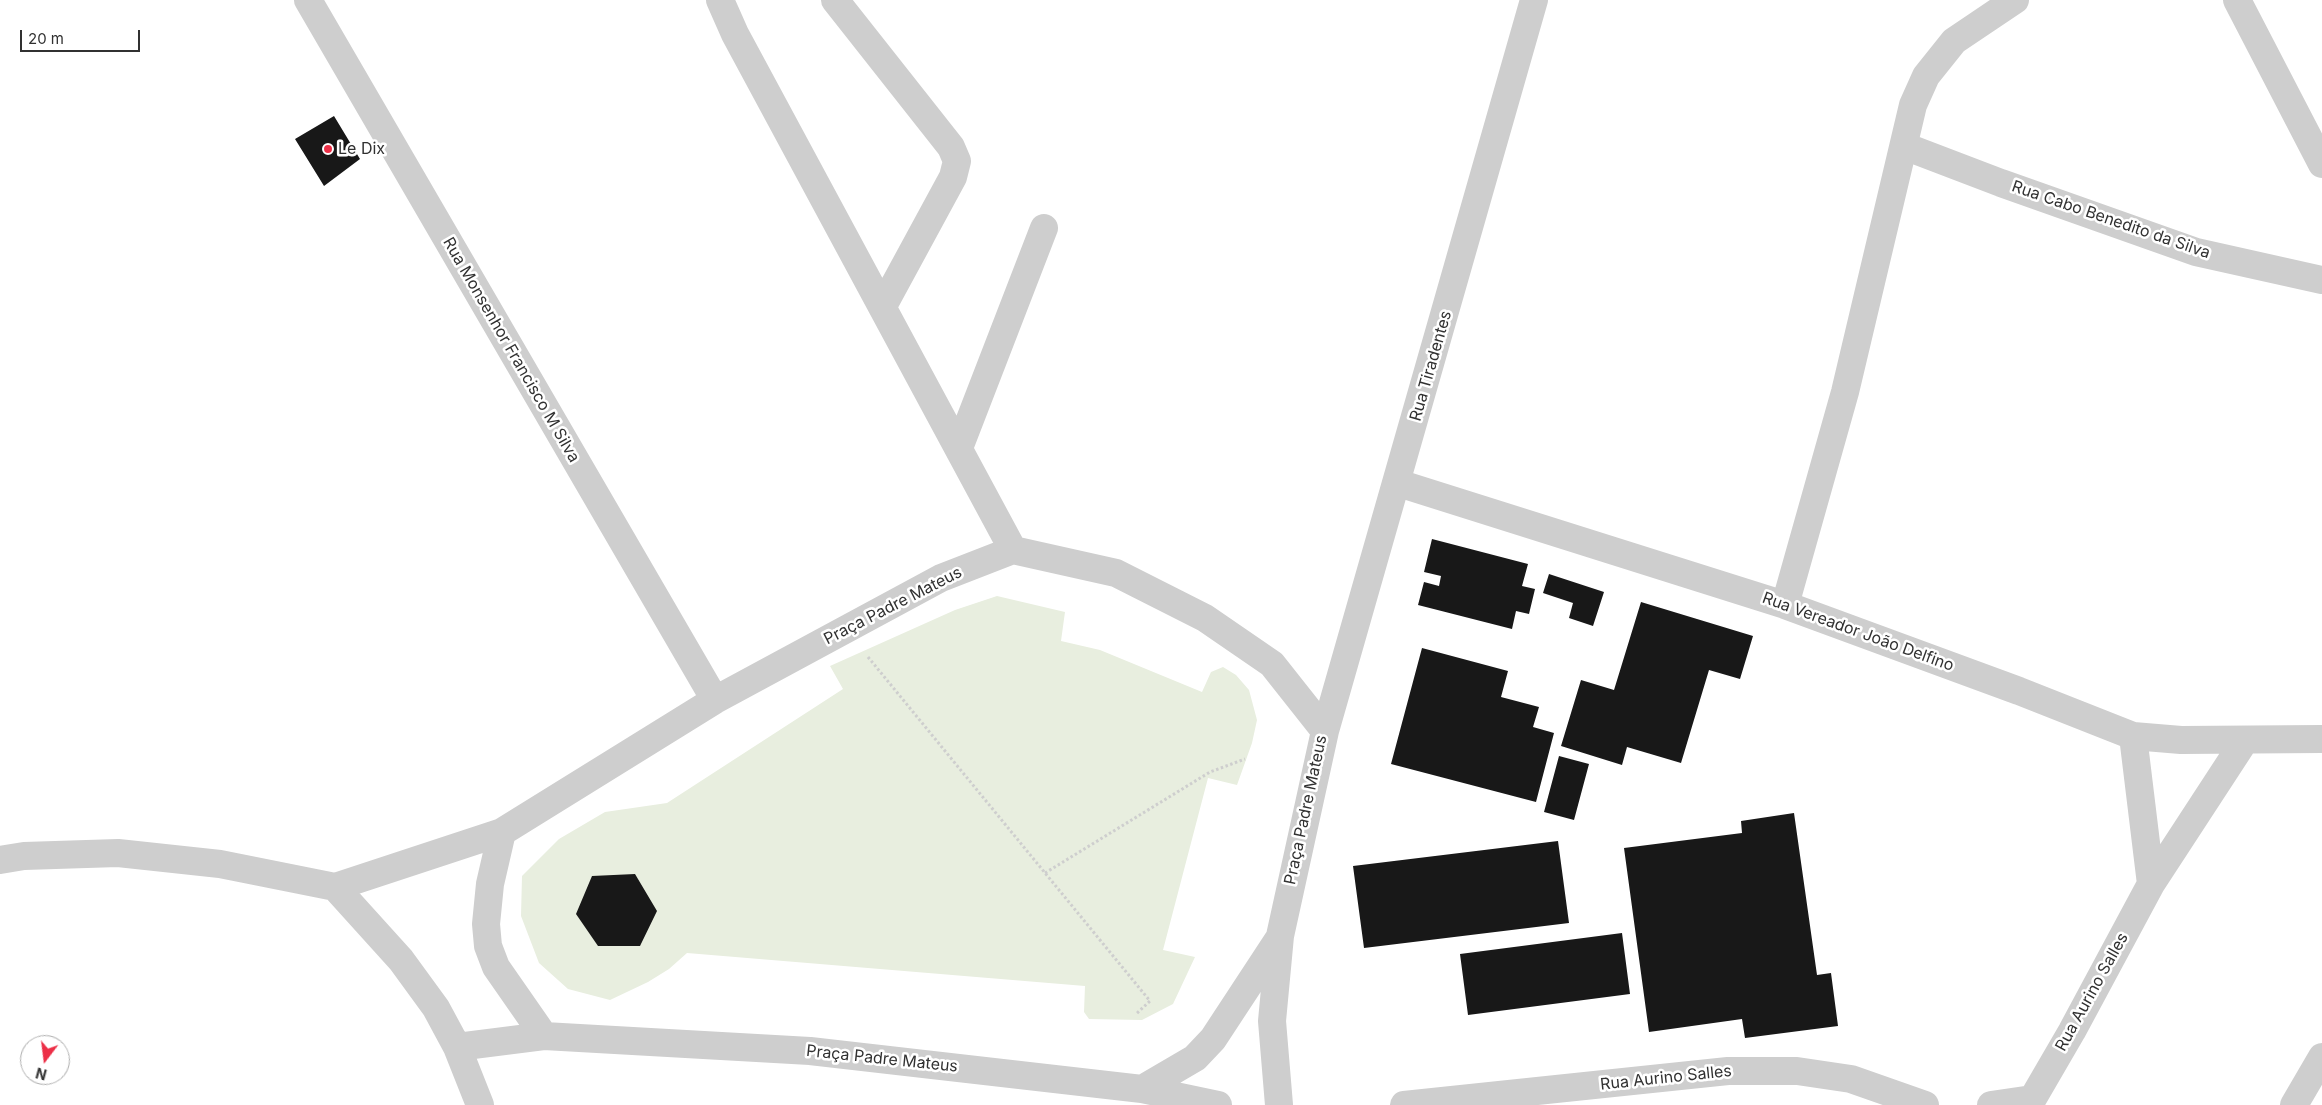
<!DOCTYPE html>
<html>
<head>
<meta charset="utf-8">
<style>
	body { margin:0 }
	#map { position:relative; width:2322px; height:1105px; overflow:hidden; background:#fff; font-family:Inter,sans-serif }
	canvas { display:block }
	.north { position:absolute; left:20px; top:1035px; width:50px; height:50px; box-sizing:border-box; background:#fff; border:1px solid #adadad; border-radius:50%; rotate:195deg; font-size:14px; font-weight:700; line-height:20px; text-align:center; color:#313131 }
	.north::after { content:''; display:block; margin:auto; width:18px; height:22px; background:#ec2f47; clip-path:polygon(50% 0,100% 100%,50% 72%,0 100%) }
	.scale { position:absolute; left:20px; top:30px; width:120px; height:22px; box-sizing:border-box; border:2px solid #313131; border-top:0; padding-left:6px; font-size:15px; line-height:18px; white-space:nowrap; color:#313131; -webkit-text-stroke:4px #fff; paint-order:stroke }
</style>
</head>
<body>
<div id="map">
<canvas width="2322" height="1105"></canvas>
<div class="north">N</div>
<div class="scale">20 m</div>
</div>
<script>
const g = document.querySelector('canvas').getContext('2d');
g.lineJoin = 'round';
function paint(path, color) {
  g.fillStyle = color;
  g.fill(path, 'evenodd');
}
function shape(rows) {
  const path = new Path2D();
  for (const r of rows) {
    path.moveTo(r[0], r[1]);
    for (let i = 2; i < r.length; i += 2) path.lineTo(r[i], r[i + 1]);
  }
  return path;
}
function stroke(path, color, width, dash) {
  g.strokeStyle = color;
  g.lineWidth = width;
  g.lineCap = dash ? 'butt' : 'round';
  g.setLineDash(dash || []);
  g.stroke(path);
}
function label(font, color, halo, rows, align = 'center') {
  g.font = font + ' Inter,sans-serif';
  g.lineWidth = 5;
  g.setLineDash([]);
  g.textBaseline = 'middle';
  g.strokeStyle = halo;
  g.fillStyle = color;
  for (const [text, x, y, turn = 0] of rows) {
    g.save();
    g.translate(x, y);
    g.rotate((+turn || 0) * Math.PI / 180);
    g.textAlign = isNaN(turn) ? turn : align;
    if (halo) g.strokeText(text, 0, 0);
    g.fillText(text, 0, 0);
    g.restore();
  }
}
paint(shape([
	[997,596,1065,612,1061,641,1100,650,1202,692,1211,672,1223,667,1236,675,1249,690,1257,720,1252,743,1237,785,1208,778,1163,950,1195,957,1173,1004,1142,1020,1089,1019,1084,1012,1085,986,687,953,669,969,648,982,610,1000,568,989,539,963,521,916,522,876,559,839,605,812,667,803,843,689,830,666,955,610]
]), '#e8eedf');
paint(shape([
	[334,116,360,159,324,186,295,139],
	[1432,539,1528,564,1522,586,1535,589,1529,614,1516,611,1512,629,1418,605,1424,582,1439,586,1441,576,1424,572],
	[1549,574,1604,592,1593,626,1569,618,1573,603,1543,593],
	[1641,602,1753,636,1740,679,1709,670,1681,763,1627,747,1622,765,1561,746,1581,680,1614,690],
	[1422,648,1508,671,1501,697,1539,707,1533,727,1554,733,1536,802,1391,764],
	[1559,756,1589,764,1574,820,1544,812],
	[1794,813,1817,975,1831,973,1838,1026,1745,1038,1742,1019,1649,1032,1624,848,1742,833,1741,821],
	[1558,841,1569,923,1364,948,1353,866],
	[635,874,657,911,640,946,598,946,576,914,592,876],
	[1622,933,1630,994,1468,1015,1460,954]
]), '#181818');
stroke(shape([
	[868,657,1150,1001,1136,1014],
	[1045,873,1210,772,1245,759]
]), '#cecece', 3, [2.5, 2.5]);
stroke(shape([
	[308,0,715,700],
	[720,0,735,34,1013,550],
	[835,0,951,147,957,161,953,177,883,306],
	[2237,0,2322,164],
	[1904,146,2001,183,2196,252,2322,280],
	[959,448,1044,228],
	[1398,483,1785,605,2019,691,2133,736,2181,740,2322,739],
	[1785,605,1845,392,1913,105,1926,76,1954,41,2015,0],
	[2133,736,2151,884],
	[502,832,490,884,486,924,488,946,496,967,544,1036],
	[0,860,24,856,118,853,220,864,335,887,502,832,715,700,941,578,1013,550,1116,573,1205,618,1272,664,1325,731],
	[335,887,401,960,436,1008,457,1047,480,1105],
	[457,1047,544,1036,810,1051,1142,1089,1218,1105],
	[1142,1089,1195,1058,1213,1039,1278,940],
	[1279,1105,1272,1021,1280,936,1325,731,1534,0],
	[1404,1105,1728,1071,1797,1071,1851,1079,1925,1105],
	[1991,1105,2032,1099],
	[2029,1105,2072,1031,2151,884,2245,740],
	[2294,1105,2322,1057]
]), '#cecece', 28);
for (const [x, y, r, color] of [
	[328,149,5,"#ec2f47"]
]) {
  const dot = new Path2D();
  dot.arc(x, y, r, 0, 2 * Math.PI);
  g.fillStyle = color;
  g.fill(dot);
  stroke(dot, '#fff', 2);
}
label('16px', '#313131', '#fff', [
	["Le Dix",338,149]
], 'left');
label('16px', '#313131', '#fff', [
	["Rua Cabo Benedito da Silva",2111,220,19],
	["Rua Monsenhor Francisco M Silva",511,350,60],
	["Rua Tiradentes",1431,366,-74],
	["Praça Padre Mateus",893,606,-27],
	["Rua Vereador João Delfino",1858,632,20],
	["Praça Padre Mateus",1306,810,-78],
	["Rua Aurino Salles",2092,992,-61],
	["Praça Padre Mateus",882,1059,6],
	["Rua Aurino Salles",1666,1078,-6]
]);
</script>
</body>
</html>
